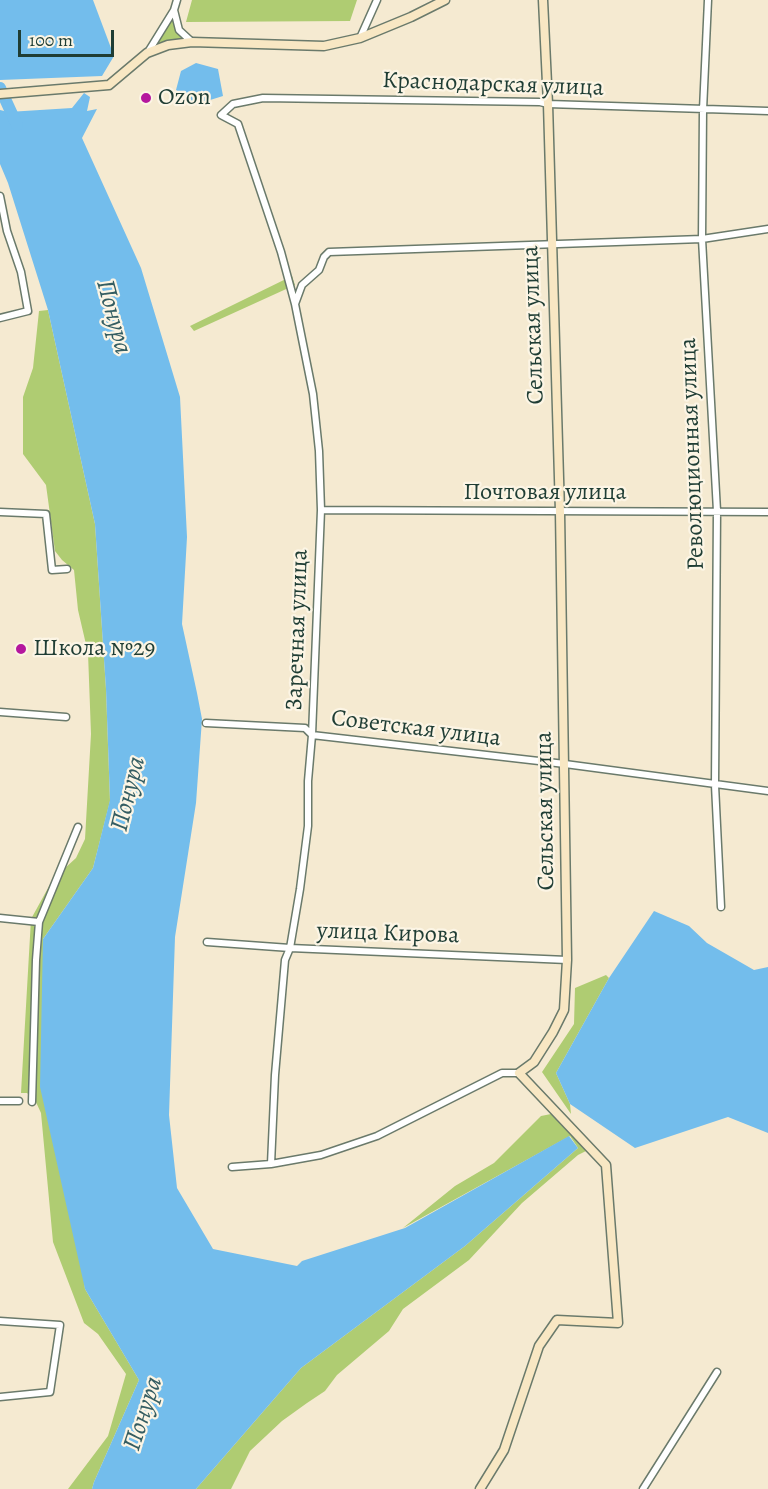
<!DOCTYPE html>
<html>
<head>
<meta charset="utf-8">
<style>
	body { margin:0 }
	#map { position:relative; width:768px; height:1489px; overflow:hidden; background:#f5ead1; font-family:Alegreya,serif }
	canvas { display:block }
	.scale { position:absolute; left:18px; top:30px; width:96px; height:27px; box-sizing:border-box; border:3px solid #1f3d34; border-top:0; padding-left:8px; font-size:18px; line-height:21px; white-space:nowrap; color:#1f3d34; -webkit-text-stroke:4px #fcf5e5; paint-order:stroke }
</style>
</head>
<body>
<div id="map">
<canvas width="768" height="1489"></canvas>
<div class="scale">100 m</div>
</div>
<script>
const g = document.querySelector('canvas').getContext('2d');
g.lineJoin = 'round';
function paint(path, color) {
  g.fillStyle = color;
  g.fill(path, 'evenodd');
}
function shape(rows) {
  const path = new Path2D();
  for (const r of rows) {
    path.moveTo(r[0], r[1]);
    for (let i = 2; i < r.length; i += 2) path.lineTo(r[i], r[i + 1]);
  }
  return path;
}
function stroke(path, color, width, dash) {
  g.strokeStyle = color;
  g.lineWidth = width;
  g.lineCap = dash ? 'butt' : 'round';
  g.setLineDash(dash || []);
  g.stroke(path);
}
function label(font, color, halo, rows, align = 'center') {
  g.font = font + ' Alegreya,serif';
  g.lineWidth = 4.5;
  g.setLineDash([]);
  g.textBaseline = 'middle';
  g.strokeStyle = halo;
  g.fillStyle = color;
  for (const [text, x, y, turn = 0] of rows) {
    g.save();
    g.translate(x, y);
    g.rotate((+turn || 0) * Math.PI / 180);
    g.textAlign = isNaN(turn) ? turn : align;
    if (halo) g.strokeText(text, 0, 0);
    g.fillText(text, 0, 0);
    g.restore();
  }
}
paint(shape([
	[192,0,357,0,350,21,186,22],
	[174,10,179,30,192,42,147,53],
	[292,276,295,285,194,331,190,326],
	[48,310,95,524,106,689,110,801,93,868,43,939,85,1289,139,1380,94,1482,92,1489,68,1489,108,1436,126,1374,98,1334,84,1323,53,1242,41,1113,35,1100,27,1093,21,1093,31,919,53,879,76,858,85,839,91,734,88,653,78,610,74,570,62,560,55,551,46,485,23,454,23,397,33,368,39,311],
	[606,975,609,978,556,1073,570,1104,571,1114,542,1072,574,1024,575,988],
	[551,1114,586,1151,578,1155,522,1203,469,1260,403,1309,389,1331,337,1375,325,1391,307,1403,282,1421,250,1451,231,1489,196,1489,301,1368,465,1246,578,1148,570,1136,403,1228,455,1186,494,1163,541,1116]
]), '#afcc72');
paint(shape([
	[0,0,93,0,114,56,102,76,0,80],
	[196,63,218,69,223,96,194,105,176,90,181,71],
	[84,93,90,97,87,111,97,109,82,138,141,268,180,397,187,537,182,624,197,693,202,719,196,803,175,937,169,1115,177,1188,213,1249,297,1266,302,1261,405,1228,569,1136,578,1148,465,1246,301,1368,196,1489,92,1489,94,1482,139,1380,85,1289,40,1087,43,939,93,868,110,800,106,689,95,524,48,310,8,183,0,164,0,110,8,112,72,108],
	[654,911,689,926,707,943,754,970,768,967,768,1133,728,1117,635,1148,570,1104,556,1073,609,978]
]), '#73bdec');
stroke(shape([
	[0,88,17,125]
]), '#73bdec', 12);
const street = shape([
	[177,0,174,10,179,30,192,42],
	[708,0,703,110,702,239,717,511,715,785,721,907],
	[360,38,377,0],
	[148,52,174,10],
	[0,196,7,231,21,272,28,311,0,318],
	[295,304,302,285,319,270,324,257,329,252,702,239,768,229],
	[321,510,768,512],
	[0,512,46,514,52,570,67,569],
	[0,712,66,717],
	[206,723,305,728,312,735,565,764,768,791],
	[0,918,39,922],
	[207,942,290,948,567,960],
	[0,1101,19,1101],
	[32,1102,36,960,39,922,78,827],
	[271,1164,275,1075,285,960,290,948,300,889,308,826,308,781,312,735,321,510,319,451,313,394,295,304,281,252,238,124,221,115,233,104,263,98,540,102,548,104,768,111],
	[232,1167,271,1164,321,1155,377,1136,502,1073,519,1073],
	[0,1321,60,1325,50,1392,0,1397],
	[643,1489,717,1372]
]);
const secondary = shape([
	[0,94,109,85,147,53,168,45,192,42,324,46,360,38,411,17,445,0],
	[480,1489,504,1450,539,1346,557,1320,618,1323,606,1165,519,1073,534,1062,553,1032,564,1010,567,960,560,512,548,104,543,0]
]);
stroke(street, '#6a7a6b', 9);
stroke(secondary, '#6a7a6b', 11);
stroke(street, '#fff', 6);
stroke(secondary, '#f8e7c3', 8);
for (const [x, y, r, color] of [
	[146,98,6,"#b5179e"],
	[21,649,6,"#b5179e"]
]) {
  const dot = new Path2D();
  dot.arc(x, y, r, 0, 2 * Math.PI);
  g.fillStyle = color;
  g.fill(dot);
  stroke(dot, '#fcf5e5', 2);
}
label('24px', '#1f3d34', '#fcf5e5', [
	["Краснодарская улица",493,85,2],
	["Сельская улица",534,325,-92],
	["Революционная улица",693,454,-92],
	["Почтовая улица",545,493],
	["Заречная улица",298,630,-88],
	["Советская улица",416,729,7],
	["Сельская улица",546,811,-91],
	["улица Кирова",388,934,2]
]);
label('24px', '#1f3d34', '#fcf5e5', [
	["Ozon",158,98],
	["Школа №29",33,649]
], 'left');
label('italic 26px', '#345d62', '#fcf5e5', [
	["Понура",113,317,75],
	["Понура",129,794,-76],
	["Понура",144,1414,-72]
]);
</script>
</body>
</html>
